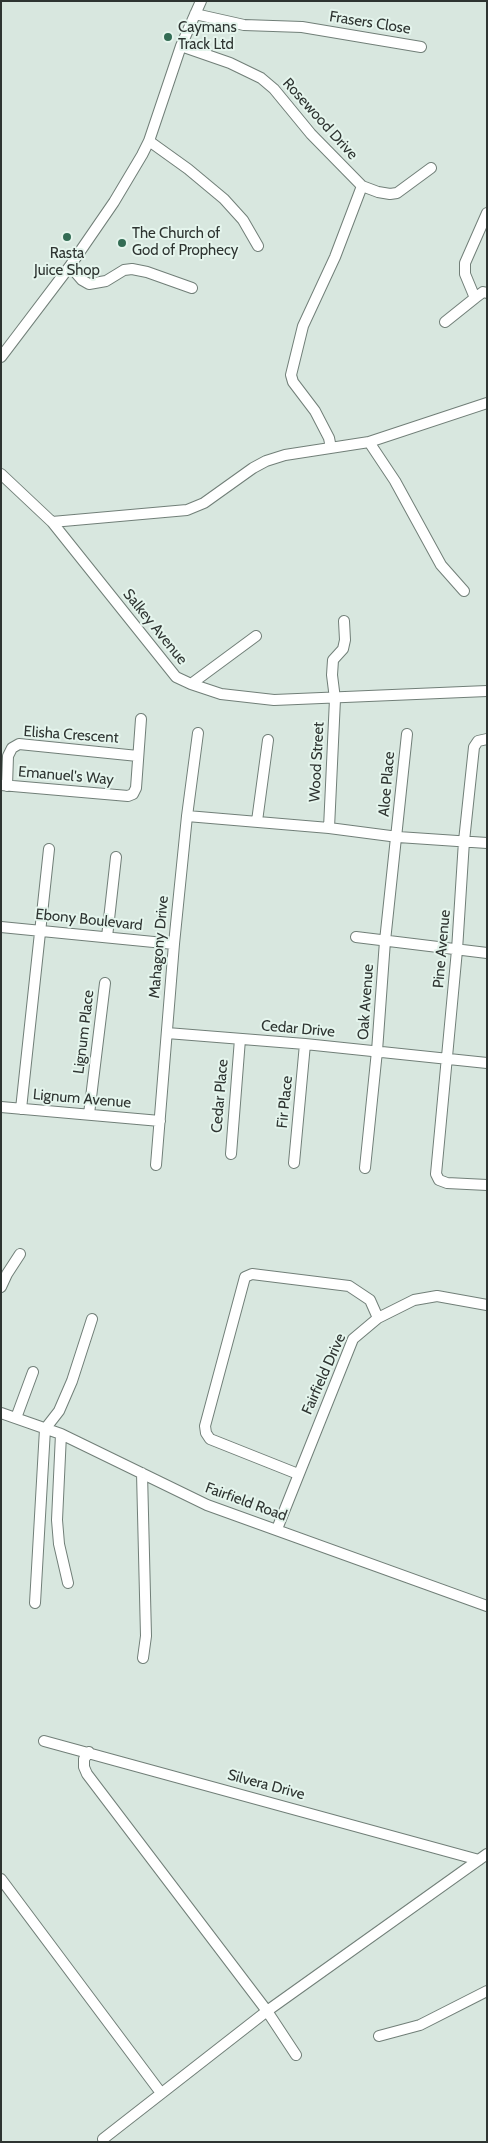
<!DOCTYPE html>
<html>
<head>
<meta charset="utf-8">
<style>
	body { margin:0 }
	#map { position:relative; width:488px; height:2143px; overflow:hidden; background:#d8e7df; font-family:Cabin,sans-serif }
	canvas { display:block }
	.frame { position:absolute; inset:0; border:2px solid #2e3431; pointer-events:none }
</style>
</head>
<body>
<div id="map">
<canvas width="488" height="2143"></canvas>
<div class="frame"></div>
</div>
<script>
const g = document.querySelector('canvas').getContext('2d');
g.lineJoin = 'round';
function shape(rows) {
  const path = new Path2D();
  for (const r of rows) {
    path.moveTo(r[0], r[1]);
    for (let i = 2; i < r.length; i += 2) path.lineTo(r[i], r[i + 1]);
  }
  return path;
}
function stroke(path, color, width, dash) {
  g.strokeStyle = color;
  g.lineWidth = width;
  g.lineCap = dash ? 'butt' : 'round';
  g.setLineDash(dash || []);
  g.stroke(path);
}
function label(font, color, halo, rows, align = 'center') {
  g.font = font + ' Cabin,sans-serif';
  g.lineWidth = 4;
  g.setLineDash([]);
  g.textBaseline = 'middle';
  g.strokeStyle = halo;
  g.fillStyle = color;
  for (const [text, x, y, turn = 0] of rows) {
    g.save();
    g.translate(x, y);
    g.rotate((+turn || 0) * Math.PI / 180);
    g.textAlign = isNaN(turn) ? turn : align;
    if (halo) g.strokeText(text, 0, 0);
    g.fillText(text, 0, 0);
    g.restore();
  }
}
const minor = shape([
	[195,14,244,25,302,27,421,47],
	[181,46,230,63,261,78,274,89,311,134,362,186,378,192,390,194,397,193,431,168],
	[149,141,188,169,224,199,243,220,258,246],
	[70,266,82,280,89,284,106,281,124,270,132,269,147,272,192,288],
	[475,298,465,274,465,263,487,213],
	[445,322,475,298,483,292,487,293],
	[1,357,70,266,114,202,142,155,149,141,181,46,201,1],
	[369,442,395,481,441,565,464,591],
	[331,448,329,438,315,411,293,382,291,375,303,326,335,257,362,186],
	[1,474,52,522,176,677,191,684,221,694,274,700,487,691],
	[52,522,187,510,204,503,253,468,266,461,285,455,369,442,487,403],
	[191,684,256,636],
	[487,739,478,741,474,747,464,841,457,950,436,1174,439,1180,447,1183,487,1185],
	[1,785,128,796,133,794,136,788,141,719],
	[7,786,8,756,12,748,19,744,138,756],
	[187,816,329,828,398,837,487,843],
	[257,821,268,740],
	[329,828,335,699,332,675,333,660,343,649,345,640,344,621],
	[1,927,174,944],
	[107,937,116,857],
	[356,937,487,953],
	[167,1033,305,1044,487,1063],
	[1,1107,160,1121],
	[21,1109,49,849],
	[89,1114,105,983],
	[231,1154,240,1039],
	[294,1163,305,1044],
	[156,1165,174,944,187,816,198,733],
	[365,1168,377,1051,385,941,407,734],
	[1,1287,7,1274,20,1254],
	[1,1413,61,1434,207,1505,487,1606],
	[16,1418,33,1372],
	[61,1434,57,1520,59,1544,68,1583],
	[142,1473,146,1636,143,1658],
	[298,1474,210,1439,206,1433,205,1426,245,1277,252,1274,349,1286,370,1300,378,1318],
	[277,1529,353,1339,378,1318,414,1300,437,1296,487,1305],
	[35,1603,45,1429,59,1411,72,1381,92,1319],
	[44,1741,479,1860],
	[89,1752,84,1759,84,1767,87,1774,267,2011,296,2055],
	[1,1879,161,2093],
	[379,2036,420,2025,487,1991],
	[104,2142,103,2139,267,2011,487,1854]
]);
stroke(minor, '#717f78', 12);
stroke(minor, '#fff', 10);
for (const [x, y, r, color] of [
	[168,37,5,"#336c54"],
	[67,237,5,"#336c54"],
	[122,243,5,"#336c54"]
]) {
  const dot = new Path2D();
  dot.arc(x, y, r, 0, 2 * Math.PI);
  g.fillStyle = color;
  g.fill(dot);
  stroke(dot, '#e5f5ed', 2);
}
label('15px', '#2e3431', '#e5f5ed', [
	["Frasers Close",370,23,9],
	["Rosewood Drive",320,119,48],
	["Salkey Avenue",155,627,51],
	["Elisha Crescent",71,735,4],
	["Wood Street",317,762,-87],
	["Emanuel's Way",66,776,5],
	["Aloe Place",387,784,-85],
	["Ebony Boulevard",89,920,6],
	["Mahagony Drive",159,947,-85],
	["Pine Avenue",442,949,-85],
	["Oak Avenue",366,1002,-86],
	["Cedar Drive",298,1029,5],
	["Lignum Place",84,1032,-83],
	["Cedar Place",220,1096,-85],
	["Lignum Avenue",82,1099,5],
	["Fir Place",285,1102,-84],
	["Fairfield Drive",324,1374,-66],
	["Fairfield Road",246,1502,20],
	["Silvera Drive",266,1785,15]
]);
label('15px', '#2e3431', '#e5f5ed', [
	["Caymans",178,28],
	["Track Ltd",178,45],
	["The Church of",132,234],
	["God of Prophecy",132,251],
	["Rasta",67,254,"center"],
	["Juice Shop",67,271,"center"]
], 'left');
</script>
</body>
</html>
